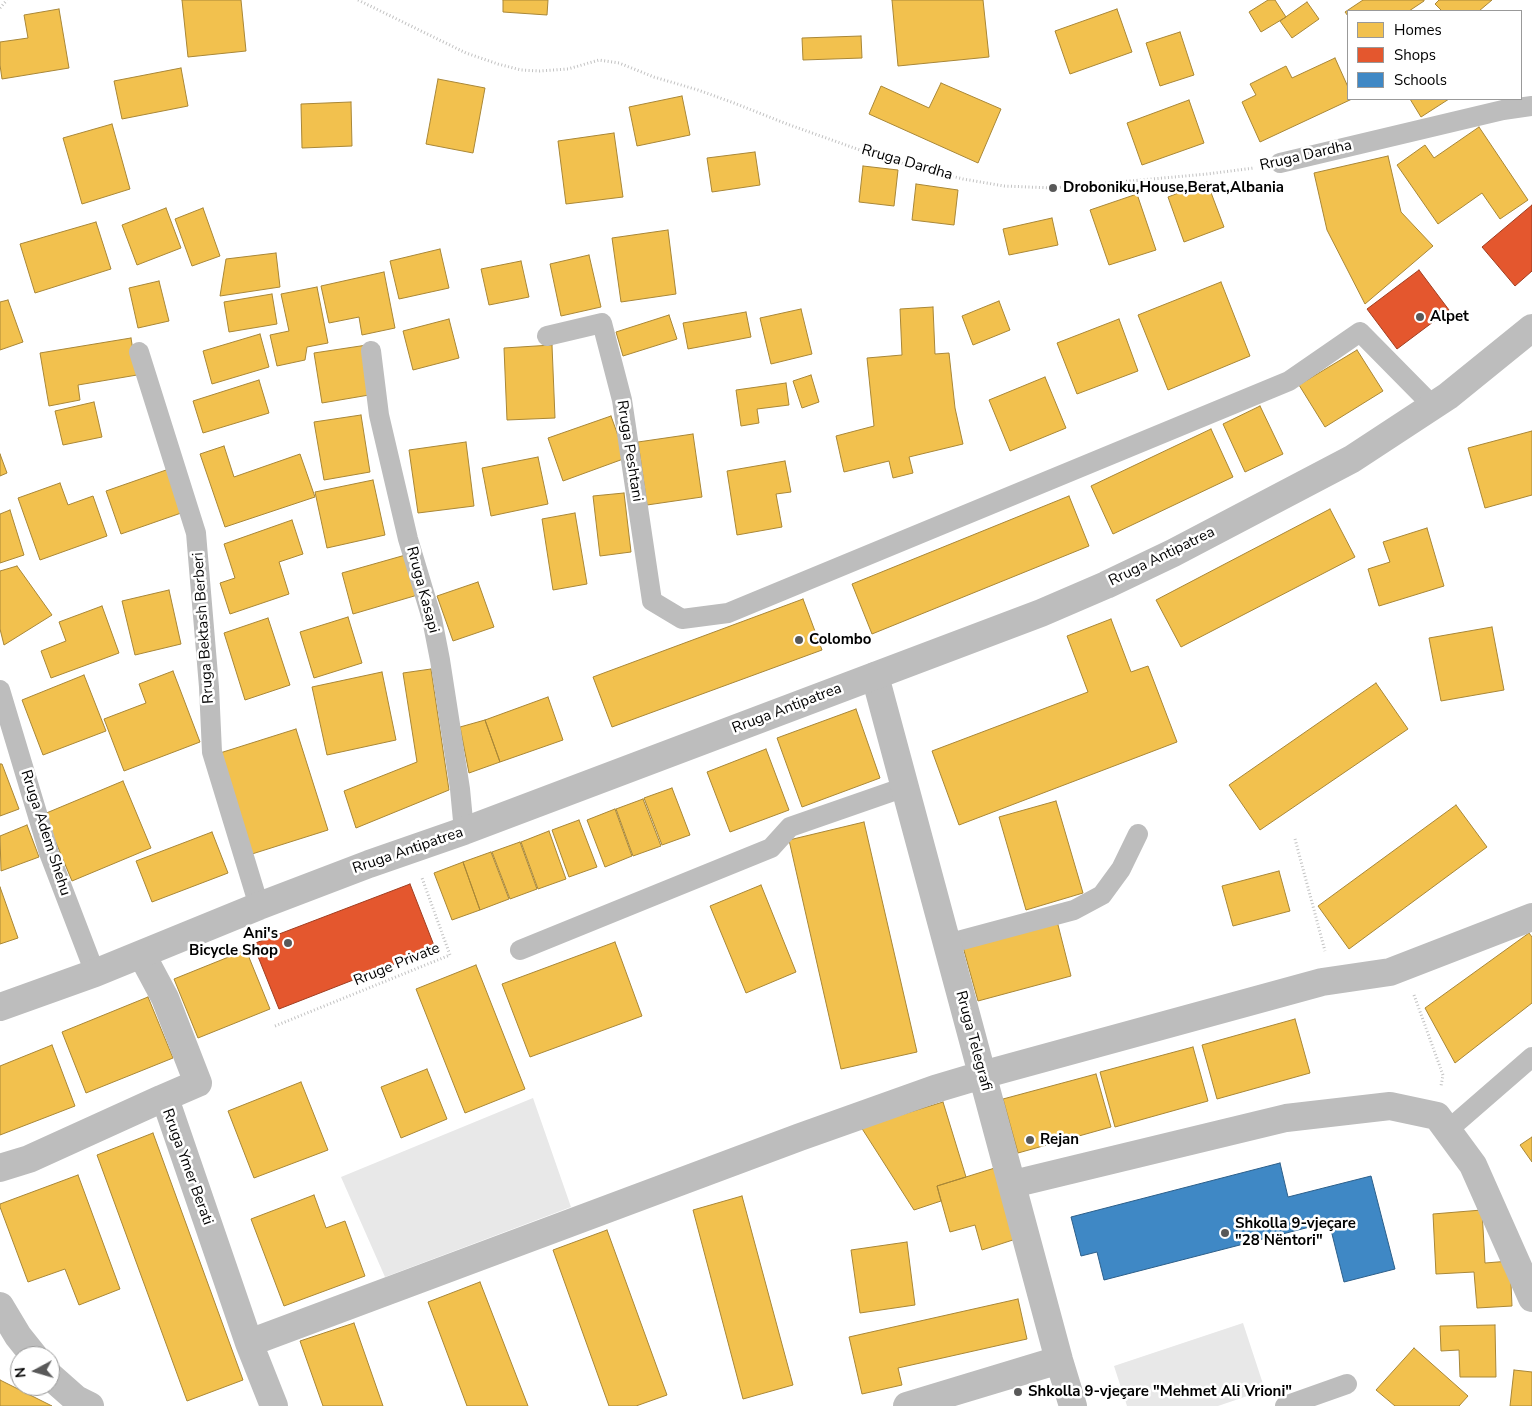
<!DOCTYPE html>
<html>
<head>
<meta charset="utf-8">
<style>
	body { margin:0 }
	#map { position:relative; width:1532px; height:1406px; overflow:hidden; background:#fff; font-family:"Nunito Sans",sans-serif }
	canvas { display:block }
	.legend { position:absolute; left:1347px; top:10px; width:175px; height:90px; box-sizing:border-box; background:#fff; border:1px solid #999; margin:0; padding:6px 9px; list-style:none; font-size:15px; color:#000 }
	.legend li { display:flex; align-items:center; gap:10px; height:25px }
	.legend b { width:25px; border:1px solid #999 }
	.north { position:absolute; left:10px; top:1346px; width:50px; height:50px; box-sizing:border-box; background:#fff; border:1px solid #999; border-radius:50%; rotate:264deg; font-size:14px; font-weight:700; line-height:20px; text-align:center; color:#000 }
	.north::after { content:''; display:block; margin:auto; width:18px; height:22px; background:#595959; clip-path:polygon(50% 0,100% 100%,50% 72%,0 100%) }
</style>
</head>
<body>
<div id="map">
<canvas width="1532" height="1406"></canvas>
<ul class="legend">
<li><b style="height:14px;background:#f2c14e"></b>Homes</li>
<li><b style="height:14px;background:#e4572e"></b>Shops</li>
<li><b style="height:14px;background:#3f88c5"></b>Schools</li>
</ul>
<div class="north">N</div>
</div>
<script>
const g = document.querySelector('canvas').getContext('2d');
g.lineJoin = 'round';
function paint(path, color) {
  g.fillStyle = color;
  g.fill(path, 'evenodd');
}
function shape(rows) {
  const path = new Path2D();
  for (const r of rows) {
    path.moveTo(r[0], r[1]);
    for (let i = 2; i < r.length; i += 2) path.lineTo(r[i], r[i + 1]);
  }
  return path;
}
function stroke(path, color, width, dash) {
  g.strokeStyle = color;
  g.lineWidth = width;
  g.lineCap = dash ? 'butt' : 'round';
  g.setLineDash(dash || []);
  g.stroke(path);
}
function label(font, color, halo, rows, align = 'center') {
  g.font = font + ' "Nunito Sans",sans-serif';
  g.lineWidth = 5;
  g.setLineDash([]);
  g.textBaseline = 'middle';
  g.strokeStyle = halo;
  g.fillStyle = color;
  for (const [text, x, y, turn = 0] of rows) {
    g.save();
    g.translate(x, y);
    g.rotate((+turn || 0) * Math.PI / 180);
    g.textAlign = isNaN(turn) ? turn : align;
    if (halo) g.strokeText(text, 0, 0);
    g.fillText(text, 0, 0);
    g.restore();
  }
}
paint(shape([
	[533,1098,571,1207,385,1277,341,1177],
	[1243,1323,1265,1390,1218,1406,1127,1406,1114,1366]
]), '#e8e8e8');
const homes = shape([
	[182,0,241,0,246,51,188,57,182,0],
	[503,0,548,0,547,15,503,12,503,0],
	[892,0,983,0,989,57,898,66,892,0],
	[1268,0,1275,0,1286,17,1261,32,1249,12,1268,0],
	[1363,0,1424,0,1424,1,1409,11,1348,11,1348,16,1345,12,1363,0],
	[1439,0,1492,0,1479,11,1442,11,1435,4,1439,0],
	[1307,2,1319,19,1292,38,1280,21,1307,2],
	[59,9,69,68,2,79,0,65,0,42,28,38,24,15,59,9],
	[1117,9,1132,52,1070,74,1055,31,1117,9],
	[1180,32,1194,75,1160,86,1146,43,1180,32],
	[861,36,862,58,803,60,802,38,861,36],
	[1335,58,1348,87,1348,99,1352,99,1260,142,1242,102,1256,95,1250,84,1286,66,1292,78,1335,58],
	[181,68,188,106,122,119,114,81,181,68],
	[438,79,485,88,473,153,426,144,438,79],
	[941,83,1001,109,978,163,869,114,881,86,929,108,941,83],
	[682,96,690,135,637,146,629,107,682,96],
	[1410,99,1449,99,1421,117,1410,99],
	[1189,100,1204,143,1142,165,1127,123,1189,100],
	[351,102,352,146,302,148,301,104,351,102],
	[112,124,130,189,82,204,63,138,112,124],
	[1479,127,1528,200,1500,219,1482,193,1438,224,1397,165,1425,145,1434,158,1479,127],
	[614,133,623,197,566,204,558,141,614,133],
	[755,152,760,185,712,192,707,158,755,152],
	[1388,156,1401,212,1433,246,1365,304,1327,230,1314,173,1388,156],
	[863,166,898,170,894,206,859,202,863,166],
	[1207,182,1224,227,1184,242,1168,197,1207,182],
	[916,184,958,190,954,225,912,220,916,184],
	[1137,194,1156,250,1109,265,1090,210,1137,194],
	[166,208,181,248,137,265,122,225,166,208],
	[203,208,220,256,192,266,175,219,203,208],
	[1052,218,1058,245,1009,255,1003,229,1052,218],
	[96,222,111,269,35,293,20,244,96,222],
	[668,230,676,294,621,302,612,238,668,230],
	[440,249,449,288,399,299,390,261,440,249],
	[276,253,280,287,220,296,226,259,276,253],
	[589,255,601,307,561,316,550,264,589,255],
	[521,261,529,297,489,305,481,269,521,261],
	[384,272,395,328,362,335,359,317,329,323,321,286,384,272],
	[159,281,169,321,138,328,129,288,159,281],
	[1221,282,1250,356,1168,390,1138,315,1221,282],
	[317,287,328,343,307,347,305,360,277,366,270,335,289,331,281,294,317,287],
	[272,294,277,324,229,332,224,302,272,294],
	[8,300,23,342,0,350,0,302,8,300],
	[999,301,1010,330,973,345,962,316,999,301],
	[933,307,935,354,949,353,955,408,963,444,909,457,913,473,893,478,889,461,844,472,836,436,874,426,867,358,902,355,900,309,933,307],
	[801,309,812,354,771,364,760,318,801,309],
	[746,312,751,337,688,349,683,323,746,312],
	[669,315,677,339,623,356,616,332,669,315],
	[449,319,459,358,413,370,403,331,449,319],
	[1119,319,1138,371,1077,394,1057,343,1119,319],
	[260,334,269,367,212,384,203,351,260,334],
	[131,338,137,375,78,385,80,400,49,406,40,353,131,338],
	[367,345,375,394,322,403,314,353,367,345],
	[552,345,555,418,507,420,504,348,552,345],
	[1357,350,1383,391,1325,427,1299,385,1357,350],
	[811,375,819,402,802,408,793,381,811,375],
	[1045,377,1066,428,1010,451,989,400,1045,377],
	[259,380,269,413,203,433,193,401,259,380],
	[786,383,789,405,757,409,759,423,741,426,736,390,786,383],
	[94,402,102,437,63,445,55,411,94,402],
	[1260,406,1283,454,1245,472,1223,424,1260,406],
	[361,415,370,472,324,480,314,422,361,415],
	[611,416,626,458,563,481,548,438,611,416],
	[1211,429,1233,477,1113,534,1091,486,1211,429],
	[1532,431,1532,495,1485,508,1468,448,1532,431],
	[693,434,702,497,647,505,638,442,693,434],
	[466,442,474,506,418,513,409,450,466,442],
	[224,446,234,477,300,454,315,497,225,527,200,454,224,446],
	[0,454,7,473,0,476,0,454],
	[538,457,548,504,491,516,482,468,538,457],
	[785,461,791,492,776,494,782,527,737,535,727,471,785,461],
	[169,469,184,512,121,534,106,491,169,469],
	[373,480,385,535,327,548,315,492,373,480],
	[60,483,68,505,93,496,107,536,40,560,18,498,60,483],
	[624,493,631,552,600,556,593,496,624,493],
	[1069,496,1089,546,872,634,852,584,1069,496],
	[1330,509,1355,557,1181,647,1156,600,1330,509],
	[10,510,24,555,0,563,0,514,10,510],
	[575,513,587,584,553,590,542,519,575,513],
	[292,520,303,554,279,562,289,594,230,614,220,583,235,578,224,544,292,520],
	[1427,528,1444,586,1379,606,1368,569,1390,562,1383,542,1427,528],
	[409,554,421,594,353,614,342,573,409,554],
	[17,566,52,615,4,645,0,629,0,571,17,566],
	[478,582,494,627,453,641,437,596,478,582],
	[169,590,181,644,135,655,122,601,169,590],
	[803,599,822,650,612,727,593,677,803,599],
	[102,606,119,653,51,678,41,651,66,641,59,622,102,606],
	[348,617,362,663,314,678,300,632,348,617],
	[268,618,290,685,245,700,224,633,268,618],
	[1111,619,1131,672,1148,666,1177,742,959,825,932,751,1088,692,1067,636,1111,619],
	[1492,627,1504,690,1441,701,1429,638,1492,627],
	[431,669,449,790,356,828,344,791,417,762,403,673,431,669],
	[173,671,200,742,124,771,104,719,146,703,139,684,173,671],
	[382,672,396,740,327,755,312,687,382,672],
	[84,675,106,731,43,755,22,700,84,675],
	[1376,683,1408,729,1260,830,1229,785,1376,683],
	[548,697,563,740,500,762,485,720,548,697],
	[856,709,880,778,802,807,777,738,856,709],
	[485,720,500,762,469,773,460,727,485,720],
	[296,729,328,830,252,854,220,753,296,729],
	[766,749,789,810,730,832,707,772,766,749],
	[0,764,2,764,19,809,0,816,0,764],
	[123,781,151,848,72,881,44,814,123,781],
	[672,788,690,835,662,845,644,798,672,788],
	[643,799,661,846,633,856,616,809,643,799],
	[1056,801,1083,893,1026,910,999,817,1056,801],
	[1456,805,1487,847,1349,949,1318,906,1456,805],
	[615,809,632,856,605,867,587,820,615,809],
	[579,820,597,867,569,877,552,830,579,820],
	[864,822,917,1052,841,1069,789,840,864,822],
	[27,825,39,857,1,871,0,836,27,825],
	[549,831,566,879,538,889,521,842,549,831],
	[212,832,228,873,152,902,136,861,212,832],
	[520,842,537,889,510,899,492,852,520,842],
	[491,852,509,899,480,910,463,862,491,852],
	[463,862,480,910,452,920,434,873,463,862],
	[1279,871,1290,911,1233,926,1222,886,1279,871],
	[761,885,796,972,746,993,710,906,761,885],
	[0,887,18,938,0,944,0,887],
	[1057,921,1071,976,978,1001,963,947,1057,921],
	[1529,933,1532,937,1532,1003,1455,1063,1425,1008,1529,933],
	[615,942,642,1016,530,1057,502,984,615,942],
	[246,950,270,1009,198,1038,174,979,246,950],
	[476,965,525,1089,465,1113,416,989,476,965],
	[148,997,173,1058,86,1093,62,1032,148,997],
	[1295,1019,1310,1073,1217,1099,1202,1045,1295,1019],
	[52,1045,75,1106,0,1135,0,1066,52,1045],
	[1193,1047,1208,1101,1115,1127,1100,1072,1193,1047],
	[427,1069,447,1119,401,1138,381,1087,427,1069],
	[1096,1074,1111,1127,1018,1153,1003,1099,1096,1074],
	[301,1082,328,1150,254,1178,228,1111,301,1082],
	[943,1102,966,1177,937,1186,941,1201,914,1210,861,1127,943,1102],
	[153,1133,243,1380,187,1401,97,1155,153,1133],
	[1532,1137,1532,1162,1520,1145,1532,1137],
	[998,1167,1019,1238,982,1250,975,1225,950,1232,937,1186,998,1167],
	[78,1175,120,1289,79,1305,65,1269,28,1282,0,1207,0,1204,78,1175],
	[314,1195,326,1228,345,1221,365,1276,284,1306,251,1219,314,1195],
	[742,1196,793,1385,743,1399,693,1210,742,1196],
	[1482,1210,1485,1263,1510,1261,1512,1306,1477,1308,1474,1272,1436,1274,1433,1214,1482,1210],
	[607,1230,667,1395,636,1406,609,1406,553,1250,607,1230],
	[907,1242,915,1305,860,1313,851,1250,907,1242],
	[480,1282,528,1406,467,1406,428,1302,480,1282],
	[1018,1299,1027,1339,898,1368,902,1385,862,1394,849,1337,1018,1299],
	[354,1323,383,1406,323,1406,300,1341,354,1323],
	[1495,1325,1496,1377,1460,1377,1459,1350,1441,1351,1440,1326,1495,1325],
	[1414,1348,1468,1396,1459,1406,1395,1406,1376,1390,1414,1348],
	[1514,1370,1532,1372,1532,1406,1510,1406,1514,1370],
	[0,1380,52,1406,0,1406,0,1380]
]);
paint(homes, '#f2c14e');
stroke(homes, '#a98737', 1);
const shops = shape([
	[1532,205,1532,271,1515,286,1482,247,1532,205],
	[1419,270,1449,310,1397,349,1367,309,1419,270],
	[410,884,435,948,279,1009,253,944,410,884]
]);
paint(shops, '#e4572e');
stroke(shops, '#a03d20', 1);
const schools = shape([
	[1280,1163,1288,1197,1371,1176,1395,1269,1344,1282,1329,1222,1104,1280,1097,1252,1081,1256,1071,1217,1280,1163]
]);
paint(schools, '#3f88c5');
stroke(schools, '#2c5f8a', 1);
stroke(shape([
	[358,0,466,53,498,64,521,70,540,71,568,69,599,60,619,63,654,77,698,90,734,103,787,124,885,159,963,179,1004,186,1053,188,1207,174,1254,168],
	[0,8,7,0],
	[1295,839,1325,951],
	[1414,995,1443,1075,1441,1086],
	[275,1026,450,955,422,878]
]), '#c2c2c2', 3, [1, 2.5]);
stroke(shape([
	[1280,163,1503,110,1532,106],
	[547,336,602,323,622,400,652,601,682,619,728,613,1289,381,1360,332,1433,406],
	[371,351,379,415,408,539,432,619,440,660,460,789,464,831],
	[139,352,196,533,209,687,212,752,259,906],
	[0,690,49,853,95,973],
	[947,944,1074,910,1102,895,1121,869,1138,834],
	[520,950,771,848,790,827,905,787],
	[1448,1130,1532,1057],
	[1285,1406,1347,1384]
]), '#bdbdbd', 20);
stroke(shape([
	[875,676,1059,1360,1073,1406],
	[142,955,165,998,198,1083,161,1099,169,1110,249,1343,274,1406],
	[0,1168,29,1159,161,1099],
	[1013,1184,1286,1118,1390,1106,1437,1116,1473,1165,1532,1298],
	[0,1306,18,1336,34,1356],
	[249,1343,800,1137,935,1089,982,1075,1322,982,1390,972,1532,917],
	[50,1376,76,1399,90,1406],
	[907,1406,1059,1360]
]), '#bdbdbd', 28);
stroke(shape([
	[0,1007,95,973,259,906,369,864,464,831,1041,613,1106,585,1173,553,1352,459,1448,396,1532,328]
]), '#bdbdbd', 28);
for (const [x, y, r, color] of [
	[1053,188,5,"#595959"],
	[1420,317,5,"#595959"],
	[799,640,5,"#595959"],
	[288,943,5,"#595959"],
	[1030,1140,5,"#595959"],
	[1225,1233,5,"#595959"],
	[1018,1392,5,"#595959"]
]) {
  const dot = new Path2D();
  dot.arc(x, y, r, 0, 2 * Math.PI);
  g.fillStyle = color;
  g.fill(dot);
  stroke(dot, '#fff', 2);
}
label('15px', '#000', '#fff', [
	["Rruga Dardha",1306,156,-13],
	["Rruga Dardha",907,163,16],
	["Rruga Peshtani",629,451,81],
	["Rruga Antipatrea",1162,557,-26],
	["Rruga Kasapi",422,590,75],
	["Rruga Bektash Berberi",204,628,-94],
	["Rruga Antipatrea",787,709,-21],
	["Rruga Adem Shehu",45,833,72],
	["Rruga Antipatrea",408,851,-19],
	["Rruge Private",397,965,-22],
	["Rruga Telegrafi",973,1041,75],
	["Rruga Ymer Berati",187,1167,70]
]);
label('bold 15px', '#000', '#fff', [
	["Droboniku,House,Berat,Albania",1063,188],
	["Alpet",1430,317],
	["Colombo",809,640],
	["Ani's",278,934,"right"],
	["Bicycle Shop",278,951,"right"],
	["Rejan",1040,1140],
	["Shkolla 9-vjeçare",1235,1224],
	["\"28 Nëntori\"",1235,1241],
	["Shkolla 9-vjeçare \"Mehmet Ali Vrioni\"",1028,1392]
], 'left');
</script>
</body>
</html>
